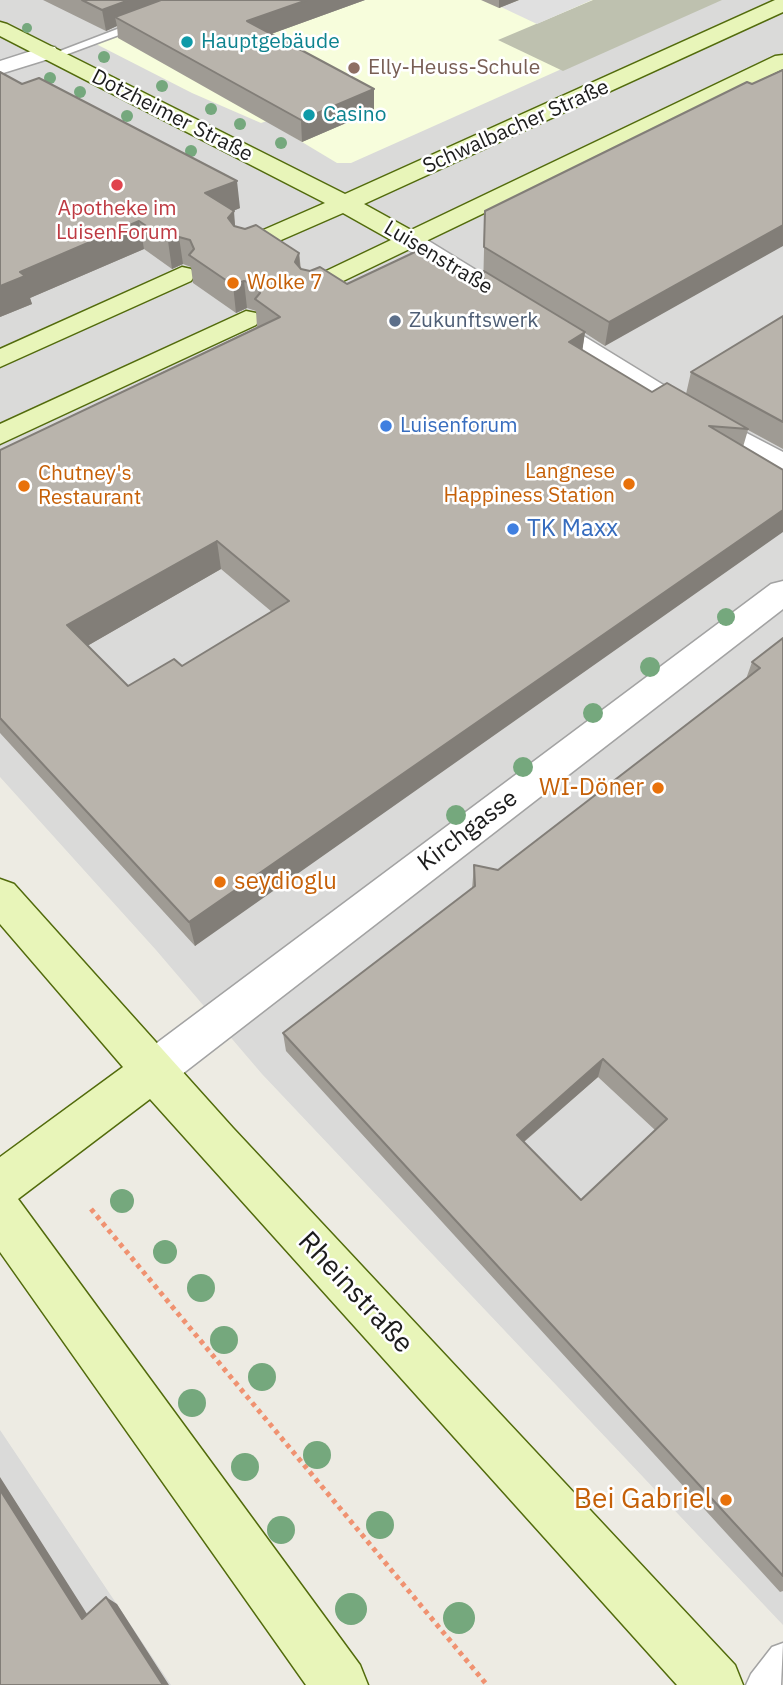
<!DOCTYPE html>
<html>
<head>
<meta charset="utf-8">
<style>
	body { margin:0 }
	canvas { display:block; background:#edebe3 }
</style>
</head>
<body>
<canvas width="783" height="1685"></canvas>
<script>
const g = document.querySelector('canvas').getContext('2d');
g.lineJoin = 'round';
function paint(path, color) {
  g.fillStyle = color;
  g.fill(path, 'evenodd');
}
function shape(rows) {
  const path = new Path2D();
  for (const r of rows) {
    path.moveTo(r[0], r[1]);
    for (let i = 2; i < r.length; i += 2) path.lineTo(r[i], r[i + 1]);
  }
  return path;
}
function stroke(path, color, width, dash) {
  g.strokeStyle = color;
  g.lineWidth = width;
  g.lineCap = dash ? 'butt' : 'round';
  g.setLineDash(dash || []);
  g.stroke(path);
}
function label(font, color, halo, rows, align = 'center') {
  g.font = font + ' "IBM Plex Sans",sans-serif';
  g.lineWidth = 5;
  g.setLineDash([]);
  g.textBaseline = 'middle';
  g.strokeStyle = halo;
  g.fillStyle = color;
  for (const [text, x, y, turn = 0] of rows) {
    g.save();
    g.translate(x, y);
    g.rotate((+turn || 0) * Math.PI / 180);
    g.textAlign = isNaN(turn) ? turn : align;
    if (halo) g.strokeText(text, 0, 0);
    g.fillText(text, 0, 0);
    g.restore();
  }
}
paint(shape([
	[0,0,783,0,783,1625,262,1074,156,950,0,777],
	[0,1430,171,1685,0,1685]
]), '#dadad9');
paint(shape([
	[198,0,711,0,714,1,351,163,337,163,267,121,261,123,192,93,96,44,179,15]
]), '#f7fddc');
paint(shape([
	[593,0,722,0,563,71,498,40]
]), '#bec1af');
paint(shape([
	[519,0,592,0,537,24,501,7]
]), '#e0e0e0');
const lane = shape([
	[163,0,173,0,162,19,57,58,47,56,154,15,163,0],
	[783,1643,781,1685,746,1685,751,1674,772,1647,783,1643]
]);
const street = shape([
	[47,46,55,47,58,52,55,57,0,74,0,61,47,46],
	[410,232,419,235,714,416,783,452,783,475,772,472,694,428,401,245,397,240,401,235,410,232],
	[783,581,783,609,168,1085,153,1091,138,1085,131,1071,138,1057,771,584,783,581]
]);
const secondary = shape([
	[775,0,783,0,783,12,364,204,411,230,775,56,783,55,783,69,312,296,303,294,299,288,303,282,391,240,343,213,256,251,247,254,238,251,234,246,238,241,325,203,0,36,0,22,7,24,345,194,775,0],
	[182,267,191,269,195,275,191,281,0,367,0,349,182,267],
	[246,311,256,313,260,319,256,325,0,444,0,424,246,311],
	[0,879,14,884,233,1128,735,1665,743,1685,677,1685,150,1099,18,1199,360,1665,368,1685,306,1685,0,1252,0,1157,123,1067,0,924,0,879]
]);
stroke(lane, '#a3a3a3', 3);
stroke(street, '#a3a3a3', 3);
stroke(secondary, '#526b0c', 3);
stroke(shape([
	[91,1209,487,1685]
]), '#f09271', 5, [4.5, 4.5]);
paint(lane, '#fff');
paint(street, '#fff');
paint(secondary, '#e8f5b9');
g.fillStyle = '#75a87d';
for (const [x, y, r] of [
	[27,28,5],
	[104,57,6],
	[50,78,6],
	[162,86,6],
	[80,92,6],
	[211,109,6],
	[127,116,6],
	[240,124,6],
	[281,143,6],
	[191,151,6],
	[726,617,9],
	[650,667,10],
	[593,713,10],
	[523,767,10],
	[456,815,10],
	[122,1201,12],
	[165,1252,12],
	[201,1288,14],
	[224,1340,14],
	[262,1377,14],
	[192,1403,14],
	[317,1455,14],
	[245,1467,14],
	[380,1525,14],
	[281,1530,14],
	[351,1609,16],
	[459,1618,16]
]) {
  g.beginPath();
  g.arc(x, y, r, 0, 2 * Math.PI);
  g.fill();
}
paint(shape([
	[43,0,365,0,271,34,374,111,302,142,118,38,117,26,106,31],
	[481,0,519,0,499,8],
	[0,72,240,208,233,211,235,226,299,253,301,269,347,284,483,290,485,211,747,82,605,346,585,333,582,350,652,392,686,394,691,372,783,316,783,449,748,430,743,447,195,946,0,733,0,450,257,327,256,311,247,308,236,313,193,283,191,267,183,264,172,269,144,249,30,298,32,304,0,317],
	[221,569,272,612,182,666,128,686,87,646],
	[783,638,783,1591,780,1592,286,1051,283,1033,472,889,474,865,498,870,746,679,752,662],
	[598,1077,655,1130,581,1200,524,1142]
]), '#9f9b94');
paint(shape([
	[129,0,161,0,115,17,117,26,106,31,102,10],
	[307,0,365,0,249,42,247,21],
	[499,0,519,0,499,8],
	[374,89,374,111,302,142,301,120],
	[237,181,240,208,209,221,205,193],
	[234,211,236,239,228,218],
	[139,221,144,249,30,298,32,304,0,317,0,286,20,272],
	[783,225,783,246,605,346,609,322],
	[179,237,183,264,172,269,168,241],
	[299,253,301,281,295,262],
	[244,281,247,308,236,313,233,285],
	[585,332,581,360,569,342],
	[783,510,783,532,195,946,189,922],
	[217,541,221,569,75,653,67,625],
	[603,1059,598,1077,513,1151,517,1135],
	[0,1477,94,1625,82,1619,0,1490],
	[106,1597,117,1604,169,1685,163,1685]
]), '#827e78');
const building = shape([
	[82,0,129,0,102,10,82,0],
	[161,0,307,0,247,21,374,89,301,120,115,17,161,0],
	[783,70,783,225,609,322,484,247,485,211,747,82,752,84,783,70],
	[0,72,22,84,39,78,237,181,205,193,234,211,228,218,234,226,245,229,256,225,299,253,295,262,301,269,310,271,320,267,347,284,417,251,484,291,484,271,585,332,569,342,652,392,667,383,748,429,709,426,783,470,783,510,189,922,0,718,0,450,280,317,255,299,260,293,256,284,244,281,233,285,189,255,194,249,190,240,179,237,168,241,139,221,20,272,25,276,0,286,0,72],
	[217,541,289,601,182,666,174,659,128,686,67,625,217,541],
	[783,316,783,422,691,372,783,316],
	[783,638,783,1576,283,1033,475,886,474,865,498,870,760,668,752,662,783,638],
	[603,1059,667,1119,581,1200,517,1135,603,1059],
	[0,1490,82,1619,106,1597,163,1685,0,1685,0,1490]
]);
paint(building, '#b9b4ac');
stroke(building, '#827e78', 2);
for (const [x, y, r, color] of [
	[187,42,7,"#0f9aa8"],
	[354,68,7,"#8d6e63"],
	[309,115,7,"#0f9aa8"],
	[117,185,7,"#e0444e"],
	[233,283,7,"#e8710a"],
	[395,321,7,"#5c6f8a"],
	[386,426,7,"#3f7fe0"],
	[629,484,7,"#e8710a"],
	[24,486,7,"#e8710a"],
	[513,529,7,"#3f7fe0"],
	[658,788,7,"#e8710a"],
	[220,882,7,"#e8710a"],
	[726,1500,7,"#e8710a"]
]) {
  const dot = new Path2D();
  dot.arc(x, y, r, 0, 2 * Math.PI);
  g.fillStyle = color;
  g.fill(dot);
  stroke(dot, '#fff', 2.5);
}
label('21px', '#0d838f', '#fff', [
	["Hauptgebäude",201,42],
	["Casino",323,115]
], 'left');
label('21px', '#785e54', '#fff', [
	["Elly-Heuss-Schule",368,68]
], 'left');
label('21px', '#1c1c1c', '#fff', [
	["Dotzheimer Straße",172,116,27],
	["Schwalbacher Straße",516,127,-24],
	["Luisenstraße",438,258,31]
]);
label('21px', '#be3a42', '#fff', [
	["Apotheke im",117,209],
	["LuisenForum",117,233]
]);
label('21px', '#c56008', '#fff', [
	["Wolke 7",247,283],
	["Langnese",615,472,"right"],
	["Happiness Station",615,496,"right"],
	["Chutney's",38,474],
	["Restaurant",38,498]
], 'left');
label('21px', '#4e5e75', '#fff', [
	["Zukunftswerk",409,321]
], 'left');
label('21px', '#366cbe', '#fff', [
	["Luisenforum",400,426]
], 'left');
label('24px', '#366cbe', '#fff', [
	["TK Maxx",527,529]
], 'left');
label('24px', '#c56008', '#fff', [
	["WI-Döner",644,788],
	["seydioglu",234,882,"left"]
], 'right');
label('24px', '#1c1c1c', '#fff', [
	["Kirchgasse",468,831,-37]
]);
label('28px', '#1c1c1c', '#fff', [
	["Rheinstraße",355,1293,47]
]);
label('28px', '#c56008', '#fff', [
	["Bei Gabriel",712,1500]
], 'right');
</script>
</body>
</html>
